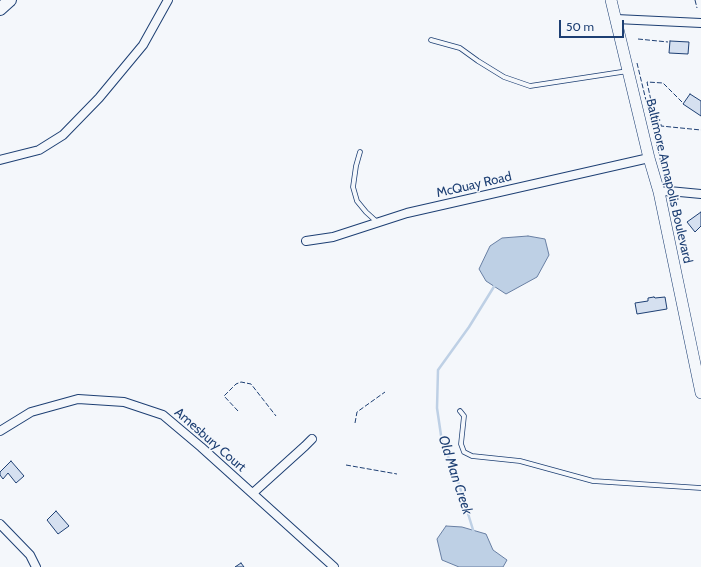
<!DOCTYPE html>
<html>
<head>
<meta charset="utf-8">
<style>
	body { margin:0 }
	#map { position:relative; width:701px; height:567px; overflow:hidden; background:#f4f7fb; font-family:Cabin,sans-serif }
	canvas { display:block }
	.scale { position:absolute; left:559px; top:20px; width:65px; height:18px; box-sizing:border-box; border:2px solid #1d3f73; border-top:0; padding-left:5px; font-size:12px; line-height:14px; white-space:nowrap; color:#1d3f73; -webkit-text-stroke:3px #f4f7fb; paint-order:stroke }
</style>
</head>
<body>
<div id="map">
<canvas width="701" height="567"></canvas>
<div class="scale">50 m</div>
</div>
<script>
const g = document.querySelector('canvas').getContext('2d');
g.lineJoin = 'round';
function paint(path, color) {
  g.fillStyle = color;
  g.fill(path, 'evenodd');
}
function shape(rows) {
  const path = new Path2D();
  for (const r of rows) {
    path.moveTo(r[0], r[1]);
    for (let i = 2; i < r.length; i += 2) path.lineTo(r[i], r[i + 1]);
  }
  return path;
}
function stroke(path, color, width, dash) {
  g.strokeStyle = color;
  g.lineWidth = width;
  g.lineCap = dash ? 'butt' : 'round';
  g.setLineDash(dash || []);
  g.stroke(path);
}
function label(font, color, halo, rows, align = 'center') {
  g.font = font + ' Cabin,sans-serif';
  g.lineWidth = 3;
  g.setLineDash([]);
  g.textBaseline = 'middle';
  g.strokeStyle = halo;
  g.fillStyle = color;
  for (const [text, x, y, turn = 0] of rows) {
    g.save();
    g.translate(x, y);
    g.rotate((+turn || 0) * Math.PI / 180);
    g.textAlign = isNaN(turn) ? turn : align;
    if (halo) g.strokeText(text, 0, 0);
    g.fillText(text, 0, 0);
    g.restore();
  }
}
const water = shape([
	[528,236,545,239,549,255,537,277,506,294,486,281,479,269,490,246,502,238,528,236],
	[446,526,462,527,486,534,493,550,507,560,503,567,459,567,442,560,437,539,446,526]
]);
paint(water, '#bed0e5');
stroke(water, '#687fa3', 1);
stroke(shape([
	[474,533,457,478,442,442,437,408,438,370,469,327,495,285]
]), '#bed0e5', 2.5);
const building = shape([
	[670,41,689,42,688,54,669,53,670,41],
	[690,94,701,101,701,116,683,104,690,94],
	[701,212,701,226,695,232,687,222,701,212],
	[654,297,655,298,665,297,667,309,637,314,635,303,648,301,648,298,654,297],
	[11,461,24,476,16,483,8,473,3,479,0,475,0,472,11,461],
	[56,511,69,526,58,534,47,520,56,511],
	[241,563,244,567,235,567,241,563]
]);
paint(building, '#d5e0f0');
stroke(building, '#1d3f73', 1);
const lane = shape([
	[431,40,460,48,478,61,504,77,530,86,628,71],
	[360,152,356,166,353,187,357,201,366,212,377,222],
	[460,411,464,416,461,444,464,452,472,456,520,461,593,481,701,488]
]);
const street = shape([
	[616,19,701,23],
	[0,160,39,150,63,135,99,98,143,45,168,0],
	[659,192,669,191,701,194],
	[306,241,333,237,407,213,649,158],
	[0,431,31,412,78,399,124,402,163,415,201,447,334,567],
	[253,493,305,446,312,439],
	[0,524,30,555,36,567]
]);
const secondary = shape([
	[611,0,649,158,659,192,701,393]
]);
const primary = shape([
	[0,9,10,0]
]);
stroke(lane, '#1d3f73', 5.5);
stroke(street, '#1d3f73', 10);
stroke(secondary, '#1d3f73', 12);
stroke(primary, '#1d3f73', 14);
stroke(lane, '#f4f7fb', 4);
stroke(street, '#f4f7fb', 8);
stroke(secondary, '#f4f7fb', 11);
stroke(primary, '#f4f7fb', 12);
stroke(shape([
	[695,0,697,8],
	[638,39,668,42],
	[637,63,663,171],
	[682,102,663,83,647,82,656,124,661,124,661,126,701,130],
	[238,411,224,396,236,384,241,382,251,384,276,416],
	[355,423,357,412,385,392],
	[346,465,397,474]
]), '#1d3f73', 1, [5, 2]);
label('13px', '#1d3f73', '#f4f7fb', [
	["Baltimore Annapolis Boulevard",669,181,77],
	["McQuay Road",474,185,-13],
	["Amesbury Court",210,440,41]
]);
label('italic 14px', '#1d3f73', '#f4f7fb', [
	["Old Man Creek",455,475,72]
]);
</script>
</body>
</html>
